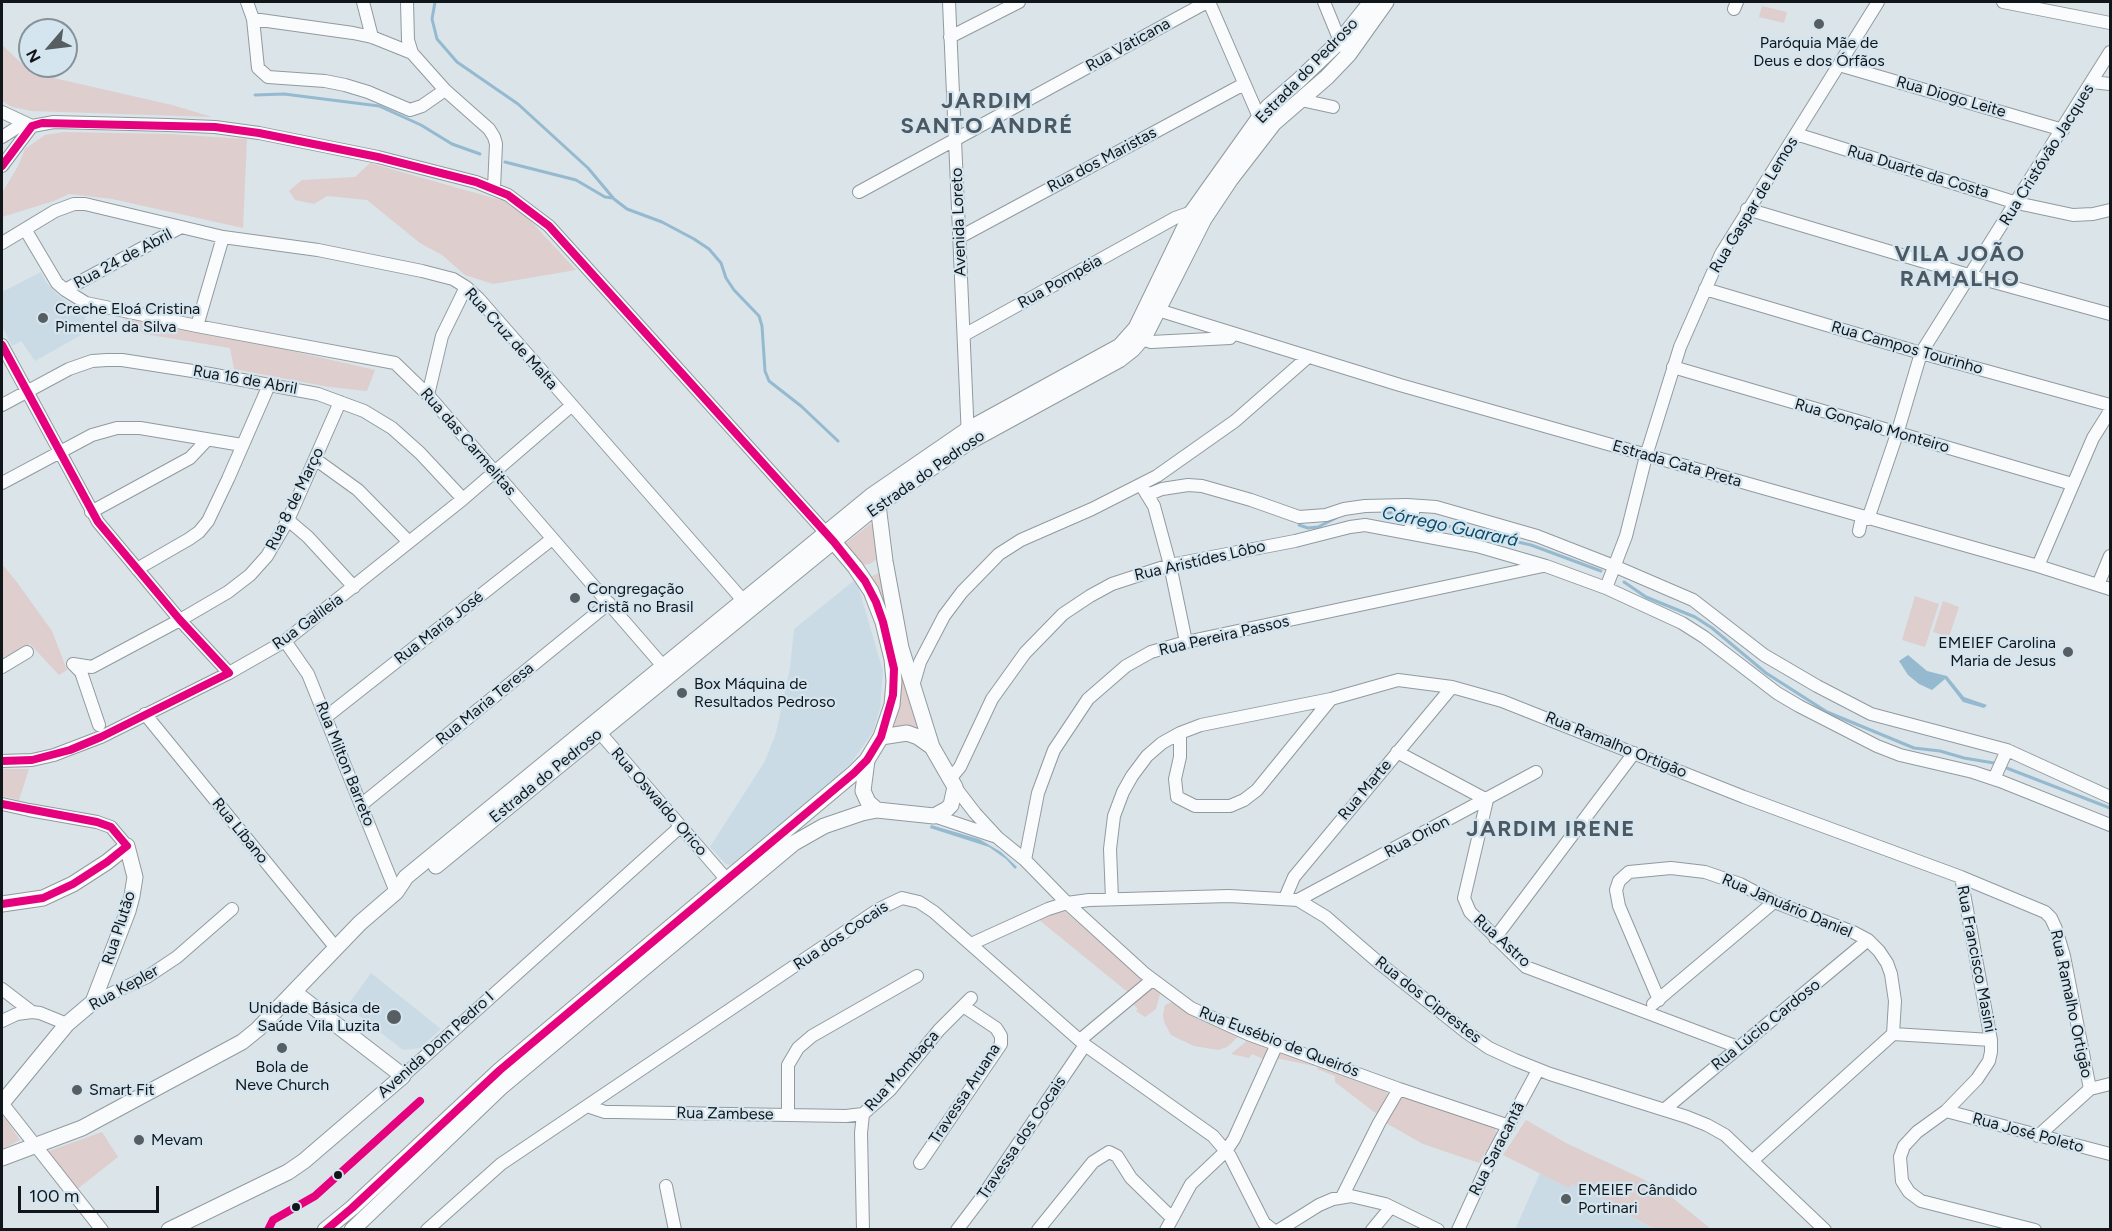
<!DOCTYPE html>
<html>
<head>
<meta charset="utf-8">
<style>
	body { margin:0 }
	#map { position:relative; width:2112px; height:1231px; overflow:hidden; background:#dae4e9; font-family:Figtree,sans-serif }
	canvas { display:block }
	.frame { position:absolute; inset:0; border:3px solid #11161a; pointer-events:none }
	.north { position:absolute; left:18px; top:18px; width:60px; height:60px; box-sizing:border-box; background:#d4e5ef; border:2px solid #86929a; border-radius:50%; rotate:242deg; font-size:16px; font-weight:700; line-height:24px; text-align:center; color:#11161a }
	.north::after { content:''; display:block; margin:auto; width:21px; height:27px; background:#575e62; clip-path:polygon(50% 0,100% 100%,50% 72%,0 100%) }
	.scale { position:absolute; left:18px; top:1186px; width:141px; height:27px; box-sizing:border-box; border:3px solid #11161a; border-top:0; padding-left:8px; font-size:18px; line-height:21px; white-space:nowrap; color:#11161a; -webkit-text-stroke:4px #d4e5ef; paint-order:stroke }
</style>
</head>
<body>
<div id="map">
<canvas width="2112" height="1231"></canvas>
<div class="frame"></div>
<div class="north">N</div>
<div class="scale">100 m</div>
</div>
<script>
const g = document.querySelector('canvas').getContext('2d');
g.lineJoin = 'round';
function paint(path, color) {
  g.fillStyle = color;
  g.fill(path, 'evenodd');
}
function shape(rows) {
  const path = new Path2D();
  for (const r of rows) {
    path.moveTo(r[0], r[1]);
    for (let i = 2; i < r.length; i += 2) path.lineTo(r[i], r[i + 1]);
  }
  return path;
}
function stroke(path, color, width, dash) {
  g.strokeStyle = color;
  g.lineWidth = width;
  g.lineCap = dash ? 'butt' : 'round';
  g.setLineDash(dash || []);
  g.stroke(path);
}
function label(font, color, halo, rows, align = 'center') {
  g.font = font + ' Figtree,sans-serif';
  g.lineWidth = 4.5;
  g.setLineDash([]);
  g.textBaseline = 'middle';
  g.strokeStyle = halo;
  g.fillStyle = color;
  for (const [text, x, y, turn = 0] of rows) {
    g.save();
    g.translate(x, y);
    g.rotate((+turn || 0) * Math.PI / 180);
    g.textAlign = isNaN(turn) ? turn : align;
    if (halo) g.strokeText(text, 0, 0);
    g.fillText(text, 0, 0);
    g.restore();
  }
}
paint(shape([
	[41,272,46,282,57,294,71,305,87,311,81,335,35,361,21,341,12,346,2,326,2,292],
	[856,579,883,671,880,708,873,732,851,763,836,778,731,865,726,864,710,847,765,761,776,733,790,668,794,629],
	[371,973,441,1029,420,1048,403,1050,347,1006],
	[1540,1173,1569,1187,1572,1183,1608,1201,1607,1204,1654,1229,1515,1230]
]), '#cadbe6');
paint(shape([
	[1762,6,1787,12,1784,23,1759,17],
	[2,45,32,73,172,105,212,117,32,111,12,107,2,101],
	[64,132,168,134,247,139,243,228,112,199,69,194,54,201,2,217,2,193,18,166,25,149,45,135],
	[370,163,504,201,528,218,576,270,493,284,465,275,442,255,420,243,367,200,327,196,314,204,295,200,289,191,302,180,355,177],
	[121,316,222,335,375,370,367,391,329,387,234,369,230,348,144,334],
	[873,523,878,558,870,564,862,565,845,546,846,543,869,525],
	[2,564,16,581,52,631,67,670,59,675,30,644,2,658],
	[879,573,882,573,917,717,919,730,894,727,900,697,870,577],
	[1915,596,1939,604,1925,647,1902,640],
	[1943,601,1959,607,1949,637,1933,632],
	[29,769,19,800,2,796,2,769],
	[1063,910,1142,978,1143,980,1130,994,1038,919],
	[1153,987,1159,990,1160,994,1156,1009,1145,1017,1136,1011,1138,1009,1132,1003],
	[1172,1002,1174,1002,1239,1036,1227,1047,1218,1050,1194,1046,1175,1037,1171,1035,1164,1022,1163,1015,1165,1005],
	[1249,1039,1265,1045,1268,1051,1263,1059,1252,1054,1249,1058,1231,1054],
	[1279,1052,1384,1089,1388,1095,1378,1115,1335,1082,1335,1076,1317,1069,1318,1067,1276,1058],
	[1401,1094,1494,1127,1497,1133,1479,1163,1423,1144,1386,1123],
	[2,1117,5,1118,20,1140,2,1149],
	[1526,1120,1568,1144,1641,1178,1669,1195,1711,1229,1655,1229,1607,1204,1608,1201,1572,1184,1569,1188,1503,1155],
	[102,1132,118,1157,76,1190,48,1156,49,1151]
]), '#dececd');
paint(shape([
	[1908,655,1927,671,1947,676,1964,697,1987,705,1984,708,1963,702,1945,679,1932,690,1919,684,1908,675,1899,661],
	[931,825,979,839,1001,852,1017,867,1015,869,1006,859,989,847,930,828]
]), '#95bad0');
stroke(shape([
	[435,2,432,19,437,39,457,62,518,104,588,168,614,199,627,209,662,222,694,239,709,249,721,263,726,278,734,290,759,316,762,326,765,371,769,381,801,406,838,441],
	[255,95,284,94,379,106,421,125,452,144,480,154],
	[505,162,576,180,605,197,613,198],
	[1380,511,1409,517],
	[1416,519,1531,545,1601,571],
	[1299,525,1308,528,1318,527,1336,518],
	[1624,582,1646,597,1695,617,1712,628,1766,673,1827,712,1914,748,1940,751,1964,758,1994,763],
	[2004,767,2110,808]
]), '#95bad0', 3);
const minor = shape([
	[247,2,253,19,258,68,268,77,325,81,345,85,368,92,410,110,422,106,445,90],
	[363,2,372,37],
	[407,2,408,40,412,53,445,90,489,129,494,137,496,144,494,188],
	[949,2,968,438],
	[1209,2,1262,124],
	[1324,2,1340,41,1344,47],
	[2003,2,2110,23],
	[1734,9,1737,2],
	[253,19,353,33,372,37,412,53],
	[950,37,1019,2],
	[1839,65,2063,130],
	[2092,82,2110,84],
	[1301,100,1333,107],
	[2,112,32,126,54,122,168,125,215,127,259,133,378,157,476,182,508,195,549,226,826,533],
	[1796,134,2017,203,2073,215,2093,214,2110,210],
	[2,137,24,123],
	[2,166,32,126],
	[859,192,1207,2],
	[1747,209,1972,276,2110,314],
	[25,229,57,283,65,290,86,303,197,326,395,363,428,395,669,673],
	[960,237,1244,84],
	[2,243,55,211,74,204,85,204,223,237,318,250,422,271,453,279,466,287,479,299,748,606],
	[1705,289,1921,353,2110,405],
	[65,290,181,227],
	[1151,310,1158,310,1400,385,2038,566,2110,589],
	[197,326,223,237],
	[1138,333,1142,339,1151,342,1230,338],
	[964,335,1175,218,1192,212,1196,213],
	[2,345,98,522,180,620,229,673],
	[1673,367,2072,484],
	[428,395,442,336,466,287],
	[2,405,69,369,92,361,107,360,122,360,199,372,318,394,364,411,392,428,420,453,463,499],
	[315,459,358,490,409,542],
	[2,483,92,435,117,428,140,428,242,445],
	[1143,488,1154,506,1170,565,1186,642],
	[1147,495,1162,489,1188,485,1202,486,1251,500,1299,517,1326,515,1344,509,1365,506,1407,505,1436,507,1537,536,1614,566,1693,600,1764,655,1817,686,1871,714,2007,750,2110,797],
	[91,512,190,458,207,440],
	[1868,519,1897,434,1921,353,2110,52],
	[288,520,308,537,354,587],
	[1859,531,1862,517],
	[1410,532,1414,506],
	[2038,566,2093,438,2110,411],
	[137,569,189,539,199,532,208,521,228,479,269,385],
	[2098,585,2110,556],
	[1606,588,1626,536,1646,456,1680,347,1721,254,1878,2],
	[285,641,308,674,396,892],
	[73,664,92,667,180,620,228,592,250,575,267,556,288,520,340,402],
	[73,664,81,672,99,725],
	[2,667,27,652],
	[913,686,920,662,944,616,962,592,999,554,1021,540,1092,509,1157,476,1235,421,1308,357],
	[145,714,336,948],
	[326,717,552,539],
	[595,727,727,880],
	[1180,733,1180,757,1175,779,1177,797,1195,806,1230,806,1244,800,1257,790,1331,699],
	[1397,752,1487,800,1464,898,1470,912,1526,967,1738,1047],
	[2,761,32,760,54,755,101,737,229,673,285,641,463,499,571,406],
	[950,779,960,767,992,699,1025,653,1063,614,1090,596,1112,584,1170,565,1295,541,1350,527,1365,525,1477,546,1546,566,1606,588,1682,623,1704,637,1777,693,1799,706,1877,746,1900,755,1973,772,2000,781,2110,825],
	[1994,779,2007,750],
	[955,787,975,813,998,838,1025,860,1067,903,1144,973,1191,1008,1248,1034,1399,1089,1509,1126],
	[2,804,29,810,97,822,111,827,127,846],
	[361,805,609,603],
	[934,816,994,836],
	[1025,860,1038,793,1054,750,1088,699,1126,666,1151,652,1186,642,1543,566],
	[1961,877,1991,1040,1991,1052,1989,1061,1977,1079,1946,1111,1917,1132,1904,1146,1900,1157,1902,1181,1909,1192,1921,1201,2035,1230],
	[1285,898,1294,877,1452,687],
	[1112,899,1110,849,1114,816,1123,792,1132,776,1147,756,1162,743,1180,733,1201,725,1331,699,1398,680,1452,687,1502,701,1744,797,1961,877,2045,912,2051,918,2056,929,2064,956,2090,1089],
	[1298,900,1536,772],
	[1495,938,1634,753],
	[971,944,1048,909,1067,903,1089,900,1229,896,1298,900,1326,917,1378,962,1466,1032,1489,1048,1515,1060,1550,1074,1687,1117,1707,1125,1725,1135,1825,1230],
	[2,989,32,1012],
	[1659,1000,1619,906,1616,890,1619,881,1629,872,1671,868,1705,872,1740,884,1774,902,1853,932,1868,940,1879,951,1887,963,1891,974,1895,1001,1893,1034,1753,1160],
	[93,1002,147,977,177,957,232,909],
	[1653,1004,1774,902],
	[2,1021,17,1014,32,1012,40,1013,67,1024],
	[1893,1034,1991,1040],
	[1080,1040,1152,980],
	[403,1076,680,827],
	[2,1103,102,1230],
	[587,1106,605,1112,615,1112,846,1116,863,1114],
	[1665,1109,1868,940],
	[1946,1111,2110,1154],
	[788,1114,788,1065,798,1048,812,1036,917,976],
	[2038,1136,2090,1089,2110,1084],
	[920,1163,1001,1044,1001,1036,996,1028,963,1006],
	[666,1186,675,1230],
	[1342,1197,1379,1123,1399,1089],
	[427,1230,501,1164,879,909,902,898,919,902,934,912,1085,1045,1213,1136,1230,1156,1264,1223,1273,1230],
	[863,1230,861,1133,863,1114,890,1090,939,1030,971,998],
	[957,1230,982,1197,1085,1045],
	[1038,1230,1093,1162,1109,1152,1117,1156,1131,1178,1171,1217],
	[1166,1230,1191,1184,1226,1151,1234,1139,1277,1044],
	[1279,1230,1319,1205,1333,1199,1351,1196,1385,1204,1438,1230],
	[1372,1230,1391,1207],
	[1458,1230,1492,1156,1538,1070]
]);
const major = shape([
	[881,737,907,733,918,737,932,747],
	[867,760,863,791,868,802,877,810],
	[436,866,878,505,969,442,1119,360,1133,349,1146,334,1158,310,1204,219,1230,180,1274,123,1327,77,1349,54,1386,2],
	[2,904,43,898,73,884,107,862,127,846,135,877,132,896,128,911,93,1002,67,1024,2,1103],
	[2,1158,82,1128,242,1042,258,1029,360,923,396,892,406,877,871,496,967,430,1120,346,1136,328,1192,212,1259,118,1268,107,1298,81,1340,41,1371,2],
	[169,1230,288,1172,304,1161,403,1076,294,992],
	[325,1230,352,1208,500,1070,854,773,867,760,881,737,892,705,894,681,892,659,883,622,871,591,855,567,828,535],
	[352,1230,500,1088,794,843,824,826,862,813,877,810,934,816,947,809,951,805,955,787,932,747,901,648,885,561,878,505,874,501]
]);
stroke(minor, '#929a9e', 14);
stroke(major, '#929a9e', 17);
stroke(minor, '#f9fbfc', 12);
stroke(major, '#f9fbfc', 15);
stroke(shape([
	[2,166,32,126,42,123,215,127,259,133,378,157,476,182,508,195,549,226,834,542,865,581,876,602,883,622,894,669,893,695,881,737,867,760,854,773,500,1070,352,1208,326,1230],
	[2,345,98,522,180,620,229,673,101,737,70,750,32,760,2,761],
	[2,804,97,822,111,827,127,846,107,862,73,884,43,898,2,904],
	[268,1230,273,1220,315,1196,420,1101]
]), '#e5007d', 8);
for (const [x, y, r, color] of [
	[1819,24,6,"#575e62"],
	[43,318,6,"#575e62"],
	[575,598,6,"#575e62"],
	[2068,652,6,"#575e62"],
	[682,693,6,"#575e62"],
	[394,1017,8,"#575e62"],
	[282,1048,6,"#575e62"],
	[77,1090,6,"#575e62"],
	[139,1140,6,"#575e62"],
	[338,1175,5,"#11161a"],
	[1566,1199,6,"#575e62"],
	[296,1207,5,"#11161a"]
]) {
  const dot = new Path2D();
  dot.arc(x, y, r, 0, 2 * Math.PI);
  g.fillStyle = color;
  g.fill(dot);
  stroke(dot, '#d4e5ef', 2);
}
label('16px', '#11161a', '#d4e5ef', [
	["Paróquia Mãe de",1819,43,"center"],
	["Deus e dos Órfãos",1819,61,"center"],
	["Creche Eloá Cristina",55,309],
	["Pimentel da Silva",55,327],
	["Congregação",587,589],
	["Cristã no Brasil",587,607],
	["EMEIEF Carolina",2056,643,"right"],
	["Maria de Jesus",2056,661,"right"],
	["Box Máquina de",694,684],
	["Resultados Pedroso",694,702],
	["Unidade Básica de",380,1008,"right"],
	["Saúde Vila Luzita",380,1026,"right"],
	["Bola de",282,1067,"center"],
	["Neve Church",282,1085,"center"],
	["Smart Fit",89,1090],
	["Mevam",151,1140],
	["EMEIEF Cândido",1578,1190],
	["Portinari",1578,1208]
], 'left');
label('16px', '#11161a', '#d4e5ef', [
	["Rua Vaticana",1128,45,-29],
	["Estrada do Pedroso",1307,71,-46],
	["Rua Diogo Leite",1951,97,16],
	["Rua Cristóvão Jacques",2047,155,-58],
	["Rua dos Maristas",1102,160,-28],
	["Rua Duarte da Costa",1918,172,17],
	["Rua Gaspar de Lemos",1754,205,-59],
	["Avenida Loreto",959,222,-92],
	["Rua 24 de Abril",123,259,-28],
	["Rua Pompéia",1060,282,-29],
	["Rua Cruz de Malta",511,339,48],
	["Rua Campos Tourinho",1907,348,16],
	["Rua 16 de Abril",245,380,10],
	["Rua Gonçalo Monteiro",1872,426,16],
	["Rua das Carmelitas",468,442,49],
	["Estrada Cata Preta",1677,464,16],
	["Estrada do Pedroso",926,474,-35],
	["Rua 8 de Março",295,499,-64],
	["Rua Aristídes Lôbo",1200,561,-13],
	["Rua Galileia",308,622,-36],
	["Rua Maria José",439,628,-38],
	["Rua Pereira Passos",1224,636,-13],
	["Rua Maria Teresa",485,704,-39],
	["Rua Ramalho Ortigão",1616,745,22],
	["Rua Milton Barreto",345,764,68],
	["Estrada do Pedroso",546,776,-39],
	["Rua Marte",1365,790,-50],
	["Rua Oswaldo Orico",659,802,49],
	["Rua Líbano",240,831,51],
	["Rua Orion",1417,837,-28],
	["Rua Januário Daniel",1787,906,23],
	["Rua Plutão",119,928,-72],
	["Rua dos Cocais",841,936,-34],
	["Rua Astro",1502,941,42],
	["Rua Francisco Masini",1976,959,79],
	["Rua Kepler",124,988,-29],
	["Rua dos Ciprestes",1428,1000,38],
	["Rua Ramalho Ortigão",2071,1004,78],
	["Rua Lúcio Cardoso",1766,1025,-39],
	["Rua Eusébio de Queirós",1279,1042,21],
	["Avenida Dom Pedro I",436,1045,-42],
	["Rua Mombaça",902,1071,-48],
	["Travessa Aruana",965,1094,-57],
	["Rua Zambese",725,1114,1],
	["Rua José Poleto",2028,1133,15],
	["Travessa dos Cocais",1022,1138,-56],
	["Rua Saracantã",1497,1149,-63]
]);
label('italic 18px', '#094a67', '#d4e5ef', [
	["Córrego Guarará",1450,527,12]
]);
g.letterSpacing = '1.5px';
label('bold 22px', '#4c5962', '#d4e5ef', [
	["JARDIM",987,102],
	["SANTO ANDRÉ",987,127],
	["VILA JOÃO",1960,255],
	["RAMALHO",1960,280],
	["JARDIM IRENE",1551,830]
]);
g.letterSpacing = '0px';
</script>
</body>
</html>
